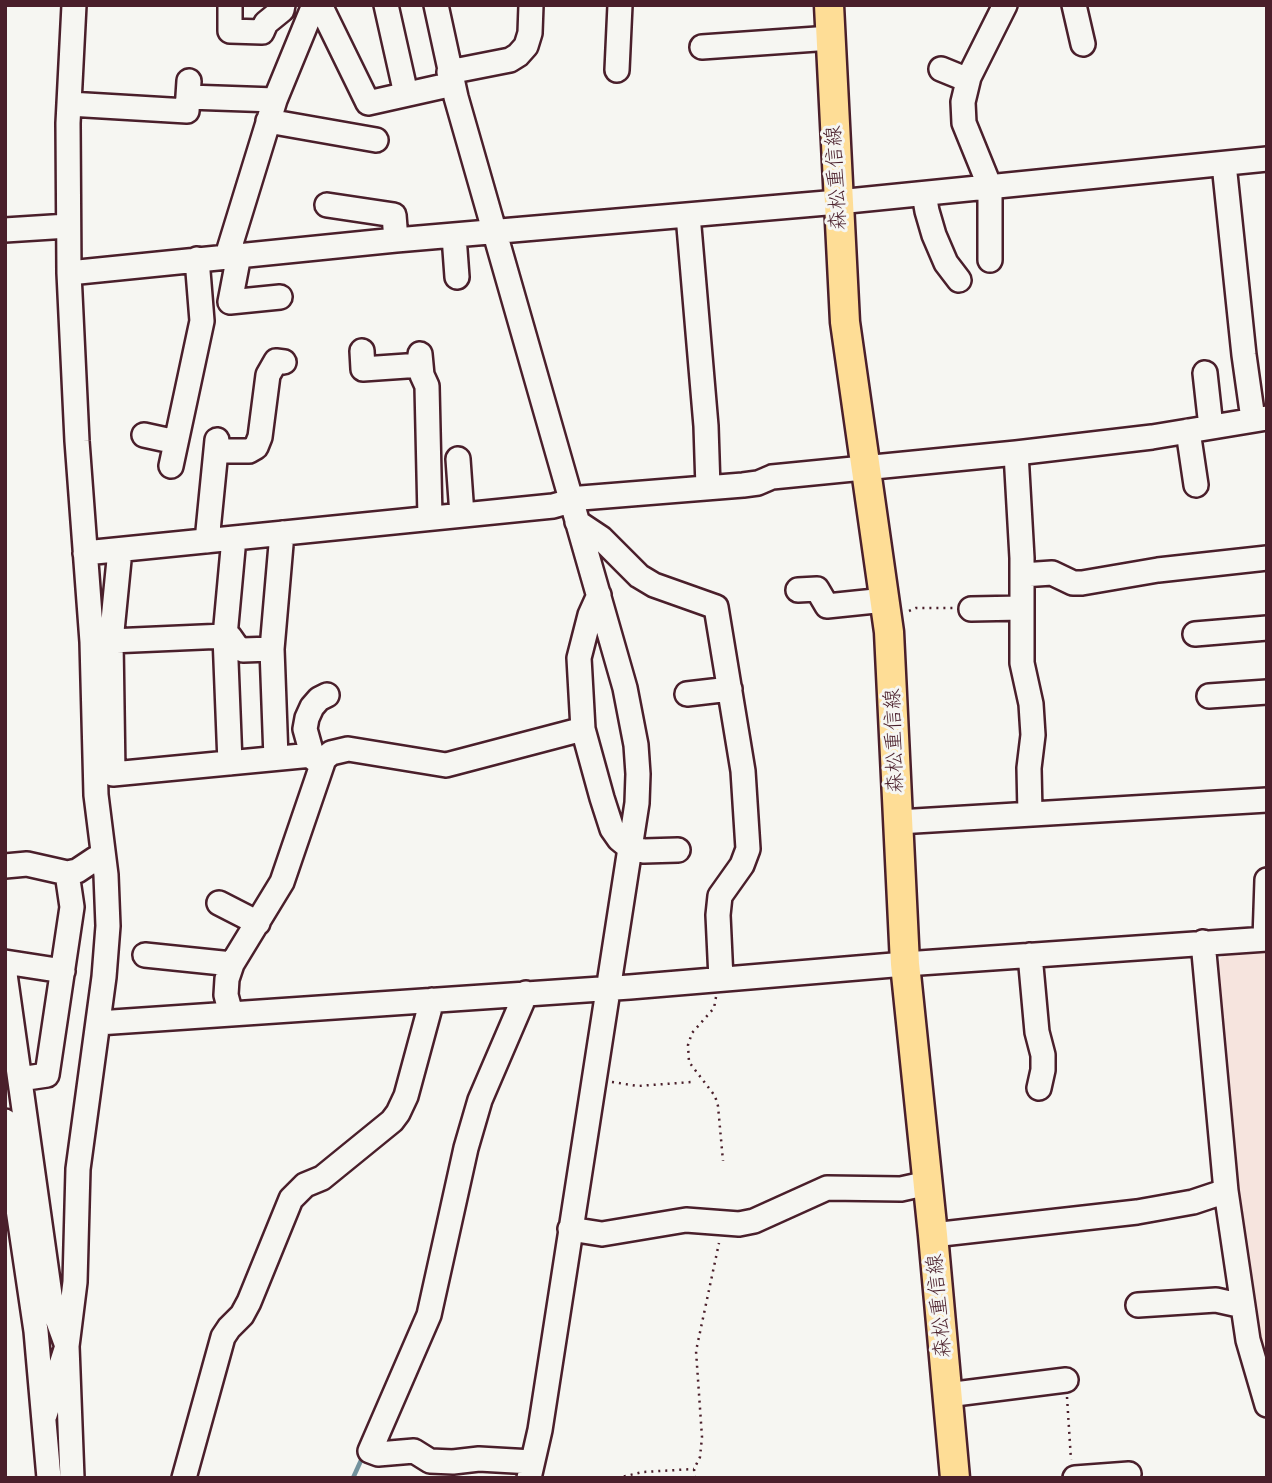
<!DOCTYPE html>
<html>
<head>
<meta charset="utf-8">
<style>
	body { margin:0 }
	#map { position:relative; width:1272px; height:1483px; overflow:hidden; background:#f6f6f2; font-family:Sriracha,sans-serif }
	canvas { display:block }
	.frame { position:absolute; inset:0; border:7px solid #4a1f2b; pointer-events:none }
</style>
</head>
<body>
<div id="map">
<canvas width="1272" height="1483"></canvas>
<div class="frame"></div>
</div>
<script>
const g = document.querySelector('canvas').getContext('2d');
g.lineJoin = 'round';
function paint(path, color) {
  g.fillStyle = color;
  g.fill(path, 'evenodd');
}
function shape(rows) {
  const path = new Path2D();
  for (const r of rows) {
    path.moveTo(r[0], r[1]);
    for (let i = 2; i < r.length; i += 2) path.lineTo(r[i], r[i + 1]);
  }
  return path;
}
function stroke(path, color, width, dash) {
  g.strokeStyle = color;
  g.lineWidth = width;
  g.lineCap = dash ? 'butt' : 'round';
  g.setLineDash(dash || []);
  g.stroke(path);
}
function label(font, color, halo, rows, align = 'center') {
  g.font = font + ' Sriracha,"Klee One",sans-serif';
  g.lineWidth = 6;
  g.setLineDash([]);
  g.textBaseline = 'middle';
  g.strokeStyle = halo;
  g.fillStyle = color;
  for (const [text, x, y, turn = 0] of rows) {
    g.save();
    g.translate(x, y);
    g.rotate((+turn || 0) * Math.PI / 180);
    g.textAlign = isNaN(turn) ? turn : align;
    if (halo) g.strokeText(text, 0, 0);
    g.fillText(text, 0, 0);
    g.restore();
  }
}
paint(shape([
	[1267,944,1267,1379,1259,1353,1230,1142,1215,965,1231,947]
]), '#f6e4de');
stroke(shape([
	[353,1478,363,1456]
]), '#73929d', 4.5);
const minor = shape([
	[230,5,230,31,262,32,266,23,282,10,283,5],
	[320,5,368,103,453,84],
	[386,5,406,94],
	[436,5,456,97,625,688,636,745,638,774,637,803,540,1430,529,1478],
	[1074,5,1083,44],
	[702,47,831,38],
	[941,69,968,80],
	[617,70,620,5],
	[449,72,510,60,518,55,526,46,530,33,531,5],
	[188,97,275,100],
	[69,104,187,111,189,81],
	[268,121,376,140],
	[1224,164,1244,355,1253,419],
	[924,194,927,211,934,235,946,263,959,280],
	[327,205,394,215,396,240],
	[688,215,706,426,708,488],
	[5,230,68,226],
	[454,236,457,277],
	[239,255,230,302,280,297],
	[227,256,275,100,314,5],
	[990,260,990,187,964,123,963,102,969,77,1005,5],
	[69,273,396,240,838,202,1267,159],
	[362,351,363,369,421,365],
	[420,354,422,375,427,386,430,518],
	[1205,373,1211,427],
	[1188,431,1196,485],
	[144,435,176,442],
	[216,451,249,451,256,447,260,437,268,375,276,361,284,362],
	[1016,453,1022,558,1022,663,1031,704,1033,735,1029,768,1030,814],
	[458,459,462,515],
	[171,466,202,321,197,259],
	[577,522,601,538,639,576,654,585,716,607,743,771,748,849,742,865,720,896,718,915,721,979],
	[207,541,217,440],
	[120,550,111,641,113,774,312,755],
	[85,553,553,506,581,498,743,485,758,483,772,477,1016,453,1152,437,1267,418],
	[1022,575,1052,573,1073,583,1082,583,1158,570,1267,558],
	[798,590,817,589,827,606,885,600],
	[599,595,590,615,579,658,583,729,602,798,612,829,619,839,630,848,644,851,678,850],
	[971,609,1022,608],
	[1195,634,1267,628],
	[225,636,230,763],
	[225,636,230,637,237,647,243,650,272,649],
	[111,641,225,636,234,538],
	[687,694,730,689],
	[1209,696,1267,692],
	[276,758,272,649,282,533],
	[322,765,313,758,305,729,307,718,312,707,319,699,327,695],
	[898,822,1267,800],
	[5,866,27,864,67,873],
	[219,903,258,923],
	[1265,939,1267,880],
	[1203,942,1226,1191,1248,1340,1267,1405],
	[145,955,232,964],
	[1030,955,1037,1032,1043,1055,1043,1070,1039,1088],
	[5,962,63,971],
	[5,974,51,1302,67,1346,45,1415],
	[526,993,480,1100,466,1148,429,1315,370,1451,378,1454,414,1451,430,1461,453,1462,479,1459,532,1462],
	[231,1014,226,995,227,979,232,964,282,882,322,765,324,759,331,753,348,749,446,765,583,729],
	[98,1023,630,987,905,964,1267,939],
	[20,1079,47,1075,72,907,67,873,77,871,95,859,103,857],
	[5,1121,36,1331,49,1478],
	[570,1229,602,1234,686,1220,739,1224,754,1221,827,1188,901,1189,928,1183],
	[933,1235,1137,1212,1193,1202,1226,1191],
	[1138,1305,1216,1300,1243,1306],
	[947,1395,1066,1380],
	[72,1478,67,1346,75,1282,78,1169,104,977,108,926,106,875,96,795,92,642,77,441,69,273,68,123,74,5],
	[184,1478,223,1337,229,1328,242,1315,249,1302,291,1199,305,1185,322,1178,392,1121,398,1113,406,1096,432,1000],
	[1075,1478,1129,1474]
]);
const major = shape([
	[829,5,845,322,889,632,905,964,933,1235,955,1478]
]);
stroke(minor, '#4a1f2b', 28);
stroke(major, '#4a1f2b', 33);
stroke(shape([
	[909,611,916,608,954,608],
	[716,997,714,1008,692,1033,688,1045,689,1062,715,1096,718,1106,723,1161],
	[612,1082,638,1086,692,1082],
	[1067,1397,1071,1460],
	[617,1478,643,1472,694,1469],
	[695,1478,694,1469,700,1457,702,1437,696,1351,719,1243]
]), '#4a1f2b', 2.5, [2, 5]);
stroke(minor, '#f6f6f2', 23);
stroke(major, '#fedd96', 28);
label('21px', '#4a1f2b', '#f6f6f2', [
	["森松重信線",837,178,-93],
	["森松重信線",895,741,-92],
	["森松重信線",940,1306,-95]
]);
</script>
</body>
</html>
